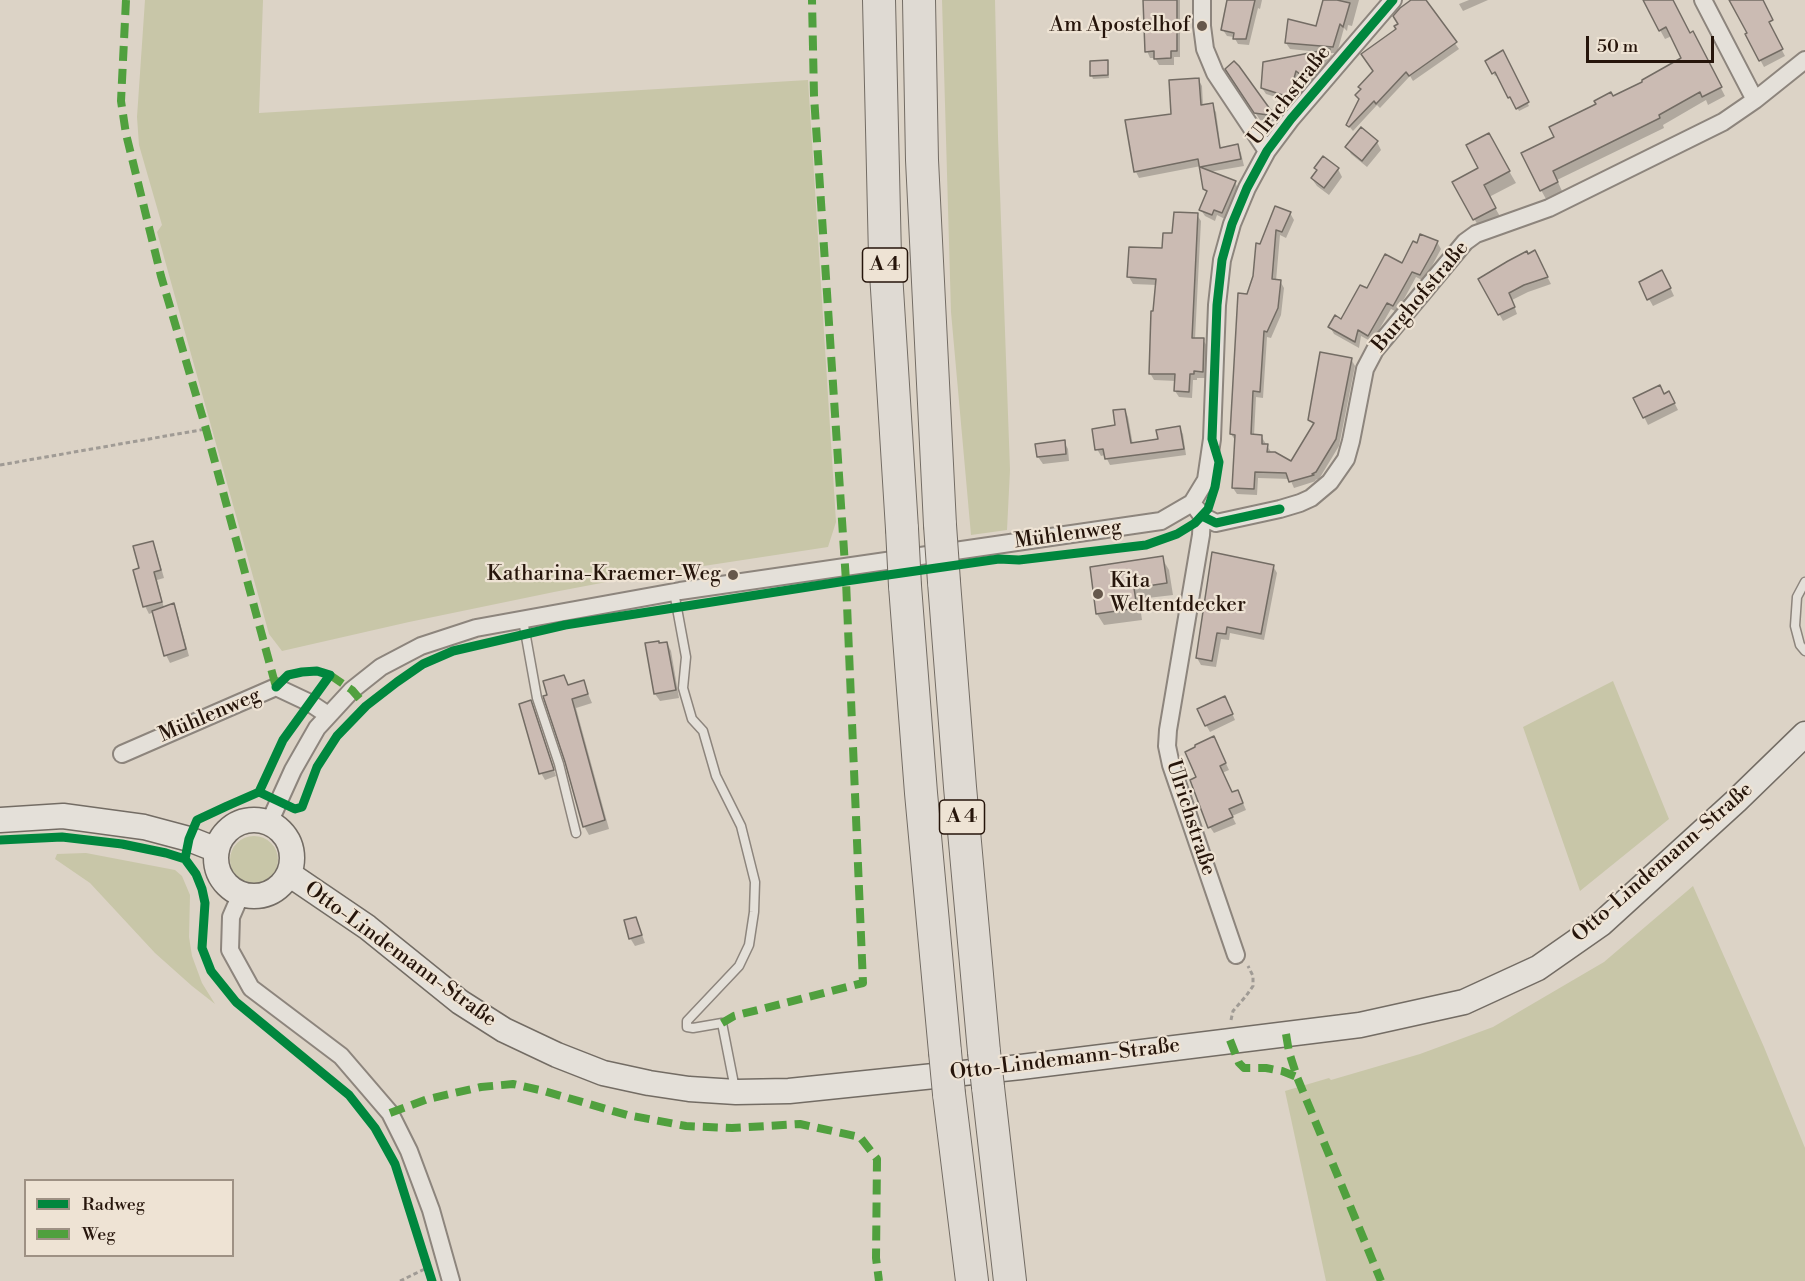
<!DOCTYPE html>
<html>
<head>
<meta charset="utf-8">
<style>
	body { margin:0 }
	#map { position:relative; width:1805px; height:1281px; overflow:hidden; background:#dcd3c6; font-family:"Libre Bodoni",serif }
	canvas { display:block }
	.legend { position:absolute; left:24px; top:1179px; width:210px; height:78px; box-sizing:border-box; background:#eee3d4; border:2px solid #9e9184; margin:0; padding:8px 10px; list-style:none; font-size:18px; color:#26150b }
	.legend li { display:flex; align-items:center; gap:12px; height:30px }
	.legend b { width:30px; border:2px solid #9e9184 }
	.scale { position:absolute; left:1586px; top:36px; width:128px; height:27px; box-sizing:border-box; border:3px solid #26150b; border-top:0; padding-left:8px; font-size:18px; line-height:21px; white-space:nowrap; color:#26150b; -webkit-text-stroke:4px #eee3d4; paint-order:stroke }
</style>
</head>
<body>
<div id="map">
<canvas width="1805" height="1281"></canvas>
<ul class="legend">
<li><b style="height:8px;background:#00873e"></b>Radweg</li>
<li><b style="height:8px;background:#50a03e"></b>Weg</li>
</ul>
<div class="scale">50 m</div>
</div>
<script>
const g = document.querySelector('canvas').getContext('2d');
g.lineJoin = 'round';
function paint(path, color) {
  g.fillStyle = color;
  g.fill(path, 'evenodd');
}
function shape(rows) {
  const path = new Path2D();
  for (const r of rows) {
    if (r.length === 3) {
      path.moveTo(r[0] + r[2], r[1]);
      path.arc(r[0], r[1], r[2], 0, 2 * Math.PI);
      continue;
    }
    path.moveTo(r[0], r[1]);
    for (let i = 2; i < r.length; i += 2) path.lineTo(r[i], r[i + 1]);
  }
  return path;
}
function stroke(path, color, width, dash) {
  g.strokeStyle = color;
  g.lineWidth = width;
  g.lineCap = dash ? 'butt' : 'round';
  g.setLineDash(dash || []);
  g.stroke(path);
}
function label(font, color, halo, rows, align = 'center') {
  g.font = font + ' "Libre Bodoni",serif';
  g.lineWidth = 4.5;
  g.setLineDash([]);
  g.textBaseline = 'middle';
  g.strokeStyle = halo;
  g.fillStyle = color;
  for (const [text, x, y, turn = 0] of rows) {
    g.save();
    g.translate(x, y);
    g.rotate((+turn || 0) * Math.PI / 180);
    g.textAlign = isNaN(turn) ? turn : align;
    if (halo) g.strokeText(text, 0, 0);
    g.fillText(text, 0, 0);
    g.restore();
  }
}
paint(shape([
	[145,0,263,0,259,113,808,80,836,522,828,547,638,576,554,592,409,622,282,651,269,634,157,232,162,225,139,145,137,117],
	[942,0,995,0,998,137,1010,470,1007,530,971,535,951,312],
	[1613,681,1669,819,1580,891,1523,727],
	[254,860,24],
	[86,853,175,870,182,876,190,895,189,937,192,956,202,983,215,1004,192,986,155,953,90,883,55,859,57,854],
	[1693,886,1764,1047,1805,1148,1805,1281,1326,1281,1285,1091,1329,1078,1331,1080,1420,1054,1493,1027,1604,962]
]), '#c8c6a8');
paint(shape([
	[1145,0,1180,0,1180,57,1174,57,1174,65,1159,65,1155,58,1150,58,1147,51],
	[1228,0,1262,0,1260,9,1258,8,1249,45,1238,44,1234,37,1227,36,1223,30],
	[1325,0,1359,0,1352,26,1348,25,1347,31,1344,28,1337,53,1330,53,1332,56,1310,85,1300,76,1292,102,1266,94,1262,88,1319,52,1290,49,1286,43,1317,28],
	[1410,0,1424,0,1459,49,1413,81,1410,76,1380,108,1377,105,1353,131,1348,125,1398,30,1411,2],
	[1469,0,1488,0,1463,11,1459,4],
	[1652,0,1671,0,1690,35,1697,42,1725,96,1708,105,1706,100,1663,125,1664,128,1557,180,1562,191,1546,199,1541,190,1556,137,1598,105,1644,82,1683,59,1672,36,1665,39,1660,30,1646,3],
	[1731,0,1755,0,1785,56,1764,67,1747,35,1749,34],
	[1502,52,1529,106,1519,111,1513,99,1511,100,1498,75,1495,76,1487,61],
	[1107,62,1109,78,1093,79,1092,76],
	[1238,67,1274,117,1277,122,1260,120,1231,76],
	[1198,79,1202,86,1203,106,1212,105,1216,112,1221,149,1237,146,1241,153,1244,166,1209,172,1235,182,1238,189,1225,219,1217,215,1215,221,1205,216,1201,210,1208,194,1205,188,1201,166,1139,178,1136,172],
	[1488,135,1516,183,1489,197,1502,220,1481,231,1454,182,1480,169],
	[1377,142,1381,150,1367,167,1351,154,1347,147],
	[1316,168,1338,169,1342,177,1329,195,1317,186,1312,179,1318,172],
	[1290,213,1294,220,1286,238,1280,235,1276,281,1280,281,1284,288,1281,315,1271,338,1267,337,1263,398,1256,397,1254,436,1261,436,1271,452,1291,463,1314,426,1310,419,1351,359,1355,366,1339,446,1319,479,1315,480,1316,481,1294,488,1290,479,1258,478,1257,495,1237,494,1233,488,1235,440,1231,434,1249,296,1261,245],
	[1197,215,1201,221,1195,339,1203,340,1207,346,1206,378,1197,378,1197,380,1193,380,1192,398,1179,397,1175,391,1176,381,1154,380,1150,373,1157,285,1133,284,1129,277,1164,250,1174,235],
	[1437,242,1441,249,1424,281,1416,277,1397,312,1391,309,1372,342,1361,336,1359,348,1334,334,1330,327,1342,321,1367,291,1402,265,1417,245],
	[1538,259,1551,284,1528,292,1512,300,1517,314,1503,321,1480,279],
	[1666,279,1674,296,1653,306,1649,299],
	[1664,396,1673,400,1678,410,1648,425,1635,398],
	[1125,410,1128,417,1133,445,1159,440,1180,428,1183,434,1186,455,1110,465,1105,455,1101,456,1097,449,1117,427],
	[1064,442,1068,449,1069,461,1043,464,1038,457],
	[152,542,156,550,164,578,157,580,164,608,173,605,177,612,189,656,170,663,166,655,154,612,149,614,145,606,141,569],
	[1213,553,1273,566,1277,573,1264,640,1230,633,1229,640,1221,639,1216,667,1201,665,1197,658],
	[1162,558,1169,570,1173,595,1139,599,1142,620,1104,625,1097,614],
	[667,643,671,651,679,698,660,701,655,694,659,645],
	[564,676,569,686,583,682,592,703,576,708,609,829,589,835,584,826],
	[530,702,556,776,545,780,541,773],
	[1228,704,1235,720,1210,732,1206,725],
	[1217,744,1229,770,1222,773,1232,794,1241,798,1246,810,1232,816,1236,824,1214,833,1210,827,1198,778,1197,748],
	[636,918,645,943,635,946,630,938]
]), '#0003');
const building = shape([
	[1143,0,1177,0,1177,51,1171,51,1171,58,1154,59,1154,51,1145,52,1143,0],
	[1227,0,1255,0,1246,39,1233,39,1234,33,1221,30,1227,0],
	[1323,0,1337,0,1350,3,1343,27,1340,24,1333,47,1285,43,1288,19,1316,26,1323,0],
	[1411,0,1426,0,1457,42,1409,76,1406,72,1376,104,1374,101,1349,127,1346,125,1359,99,1355,95,1361,89,1358,87,1373,71,1361,54,1396,29,1394,26,1398,24,1393,16,1400,8,1411,0],
	[1643,0,1673,0,1690,33,1693,31,1722,87,1702,97,1700,92,1659,115,1660,118,1553,171,1558,182,1540,191,1521,153,1554,137,1549,127,1596,104,1594,101,1611,92,1613,96,1642,82,1642,80,1681,58,1666,27,1659,31,1643,0],
	[1729,0,1763,0,1773,20,1769,22,1783,49,1759,61,1745,34,1747,33,1729,0],
	[1330,49,1306,79,1296,71,1289,97,1261,88,1263,62,1330,49],
	[1503,50,1529,102,1516,109,1510,97,1508,98,1495,72,1492,74,1485,61,1503,50],
	[1108,60,1108,75,1090,76,1090,61,1108,60],
	[1234,61,1239,66,1275,116,1254,113,1225,69,1234,61],
	[1199,78,1201,105,1213,103,1220,148,1238,144,1241,159,1200,167,1236,181,1222,213,1214,210,1212,215,1199,210,1207,191,1203,189,1198,159,1134,172,1125,120,1171,114,1169,80,1199,78],
	[1361,127,1378,141,1362,161,1345,147,1361,127],
	[1489,133,1510,171,1484,185,1496,208,1473,220,1452,182,1478,168,1466,145,1489,133],
	[1323,156,1339,168,1324,188,1311,178,1317,170,1314,168,1323,156],
	[1275,206,1291,212,1282,232,1276,230,1272,279,1281,280,1278,308,1267,332,1264,331,1260,392,1253,391,1251,434,1262,435,1262,444,1268,444,1267,452,1275,452,1291,461,1314,423,1308,420,1320,352,1352,358,1336,439,1316,472,1312,474,1314,475,1289,482,1286,473,1255,472,1254,489,1232,488,1235,435,1230,434,1238,293,1247,294,1253,276,1256,243,1260,244,1275,206],
	[1174,212,1198,213,1192,338,1204,338,1203,372,1194,371,1194,374,1190,374,1189,392,1174,391,1175,374,1149,374,1151,311,1153,311,1156,279,1127,277,1129,247,1162,248,1163,233,1172,233,1174,212],
	[1420,234,1438,241,1434,250,1420,275,1412,272,1393,306,1387,303,1368,336,1358,330,1355,342,1328,327,1335,315,1341,319,1360,285,1367,288,1385,254,1402,263,1413,241,1417,243,1420,234],
	[1535,250,1548,277,1524,285,1509,293,1515,307,1498,315,1478,279,1508,261,1527,251,1528,254,1535,250],
	[1662,270,1671,288,1647,300,1639,282,1662,270],
	[1660,385,1664,394,1669,391,1675,403,1643,418,1633,398,1660,385],
	[1125,409,1131,443,1158,439,1156,430,1180,426,1184,449,1105,459,1103,449,1095,450,1092,429,1115,425,1113,410,1125,409],
	[1065,440,1066,454,1037,457,1035,444,1065,440],
	[153,541,161,570,154,572,162,602,143,607,133,570,139,568,133,546,153,541],
	[1212,552,1274,565,1261,634,1227,627,1226,634,1217,633,1212,661,1196,658,1212,552],
	[1163,556,1167,583,1134,588,1137,608,1096,614,1090,567,1163,556],
	[174,603,186,649,164,656,152,611,174,603],
	[659,641,659,643,667,642,676,690,654,694,645,643,659,641],
	[564,675,568,685,584,680,588,694,572,699,605,820,583,827,565,762,543,696,547,695,543,681,564,675],
	[1225,696,1233,714,1205,726,1197,709,1225,696],
	[531,700,554,770,539,774,519,704,531,700],
	[1214,736,1226,763,1220,766,1232,792,1238,790,1243,803,1229,809,1233,817,1208,828,1190,780,1196,777,1185,752,1195,747,1195,745,1214,736],
	[636,917,642,935,629,939,624,920,636,917]
]);
paint(building, '#cbbbb3');
stroke(building, '#736c64', 1.5);
const lane = shape([
	[1805,582,1797,597,1795,626,1800,645,1805,651],
	[674,592,686,657,683,688,692,719,703,731,716,776,741,826,755,882,754,912,749,945,739,966,687,1021,687,1027,693,1028,722,1023,735,1089],
	[523,620,537,698,559,764,576,833]
]);
const street = shape([
	[1202,0,1202,26,1205,49,1215,73,1267,151],
	[1703,0,1755,100],
	[1197,509,1202,516,1201,535,1168,730,1167,746,1171,765,1236,955],
	[1202,516,1216,523,1280,509,1300,503,1311,498,1330,482,1346,459,1351,441,1365,369,1375,350,1465,242,1476,234,1549,208,1723,122,1755,100,1805,60],
	[122,754,276,687,310,703,328,715],
	[269,823,293,770,317,728,352,690,381,667,421,646,476,628,680,591,1161,521,1192,503,1206,480,1212,439,1217,305,1222,260,1232,224,1247,188,1267,151,1291,119,1393,0],
	[241,894,231,917,230,950,251,988,341,1056,390,1113,409,1151,431,1210,451,1281]
]);
const secondary = shape([
	[254,858,38],
	[0,820,63,816,144,827,189,839,217,850],
	[289,874,367,927,460,1002,504,1030,557,1055,603,1073,649,1083,689,1089,736,1092,789,1091,1021,1067,1360,1025,1464,1002,1538,968,1601,924,1736,801,1805,734]
]);
const highway = shape([
	[879,0,885,257,902,529],
	[919,0,922,160,940,525],
	[944,582,960,787,984,1052],
	[905,586,921,793,945,1052],
	[988,1087,1010,1281],
	[949,1094,972,1281]
]);
stroke(lane, '#8d857d', 11);
stroke(street, '#8d857d', 20);
stroke(secondary, '#736c64', 27);
stroke(highway, '#736c64', 34);
stroke(shape([
	[0,465,206,429],
	[1231,1020,1233,1011,1246,996,1253,986,1253,976,1248,966],
	[400,1281,431,1266]
]), '#a09b95', 3, [4.5, 3]);
stroke(lane, '#e4e0d9', 8);
stroke(street, '#e4e0d9', 16);
stroke(secondary, '#e4e0d9', 24);
stroke(highway, '#dfdad3', 32);
const highwayBridge = shape([
	[940,525,944,582],
	[902,529,905,586],
	[945,1052,949,1094],
	[984,1052,988,1087]
]);
stroke(highwayBridge, '#736c64', 34, []);
stroke(highwayBridge, '#dfdad3', 32);
stroke(shape([
	[126,0,121,101,126,134,161,276,206,429,276,687],
	[330,675,352,690,366,706],
	[722,1023,734,1016,863,983,846,581,814,96,812,0],
	[1286,1034,1289,1052,1297,1077,1381,1281],
	[1230,1040,1239,1063,1244,1068,1266,1068,1282,1071,1297,1077],
	[390,1113,428,1099,481,1087,513,1084,544,1091,627,1115,686,1126,732,1128,800,1124,860,1137,877,1159,876,1258,879,1281]
]), '#50a03e', 8, [15, 8]);
stroke(shape([
	[1202,516,1216,523,1280,509],
	[259,792,283,740,330,675,317,671,302,672,288,675,276,687],
	[0,840,62,837,122,844,166,853,185,859,196,874,202,889,205,903,202,948,211,971,236,1002,349,1095,375,1128,395,1164,432,1281],
	[185,859,189,839,197,820,227,806,259,792,295,809,302,807,317,767,337,736,366,706,397,682,423,664,453,651,565,625,846,581,999,559,1019,560,1146,545,1177,534,1195,523,1208,509,1215,487,1219,462,1212,439,1217,305,1222,260,1232,224,1247,188,1267,151,1291,119,1393,0]
]), '#00873e', 9);
for (const [x, y, r, color] of [
	[1202,26,6,"#66584c"],
	[733,575,6,"#66584c"],
	[1098,594,6,"#66584c"]
]) {
  const dot = new Path2D();
  dot.arc(x, y, r, 0, 2 * Math.PI);
  g.fillStyle = color;
  g.fill(dot);
  stroke(dot, '#eee3d4', 2);
}
for (const [x, y, w] of [
	[885,265,45],
	[962,817,45]
]) {
  const box = new Path2D();
  box.roundRect(x - w / 2, y - 17, w, 34, 4.5);
  g.fillStyle = '#eee3d4';
  g.fill(box);
  stroke(box, '#26150b', 1.5);
}
label('bold 20px', '#26150b', null, [
	["A 4",885,265],
	["A 4",962,817]
]);
label('21px', '#26150b', '#eee3d4', [
	["Am Apostelhof",1190,26],
	["Katharina-Kraemer-Weg",721,575],
	["Kita",1110,582,"left"],
	["Weltentdecker",1110,606,"left"]
], 'right');
label('21px', '#26150b', '#eee3d4', [
	["Ulrichstraße",1290,96,-52],
	["Burghofstraße",1421,297,-50],
	["Mühlenweg",1068,535,-8],
	["Mühlenweg",210,716,-23],
	["Ulrichstraße",1190,818,72],
	["Otto-Lindemann-Straße",1663,863,-41],
	["Otto-Lindemann-Straße",400,955,36],
	["Otto-Lindemann-Straße",1065,1060,-7]
]);
</script>
</body>
</html>
